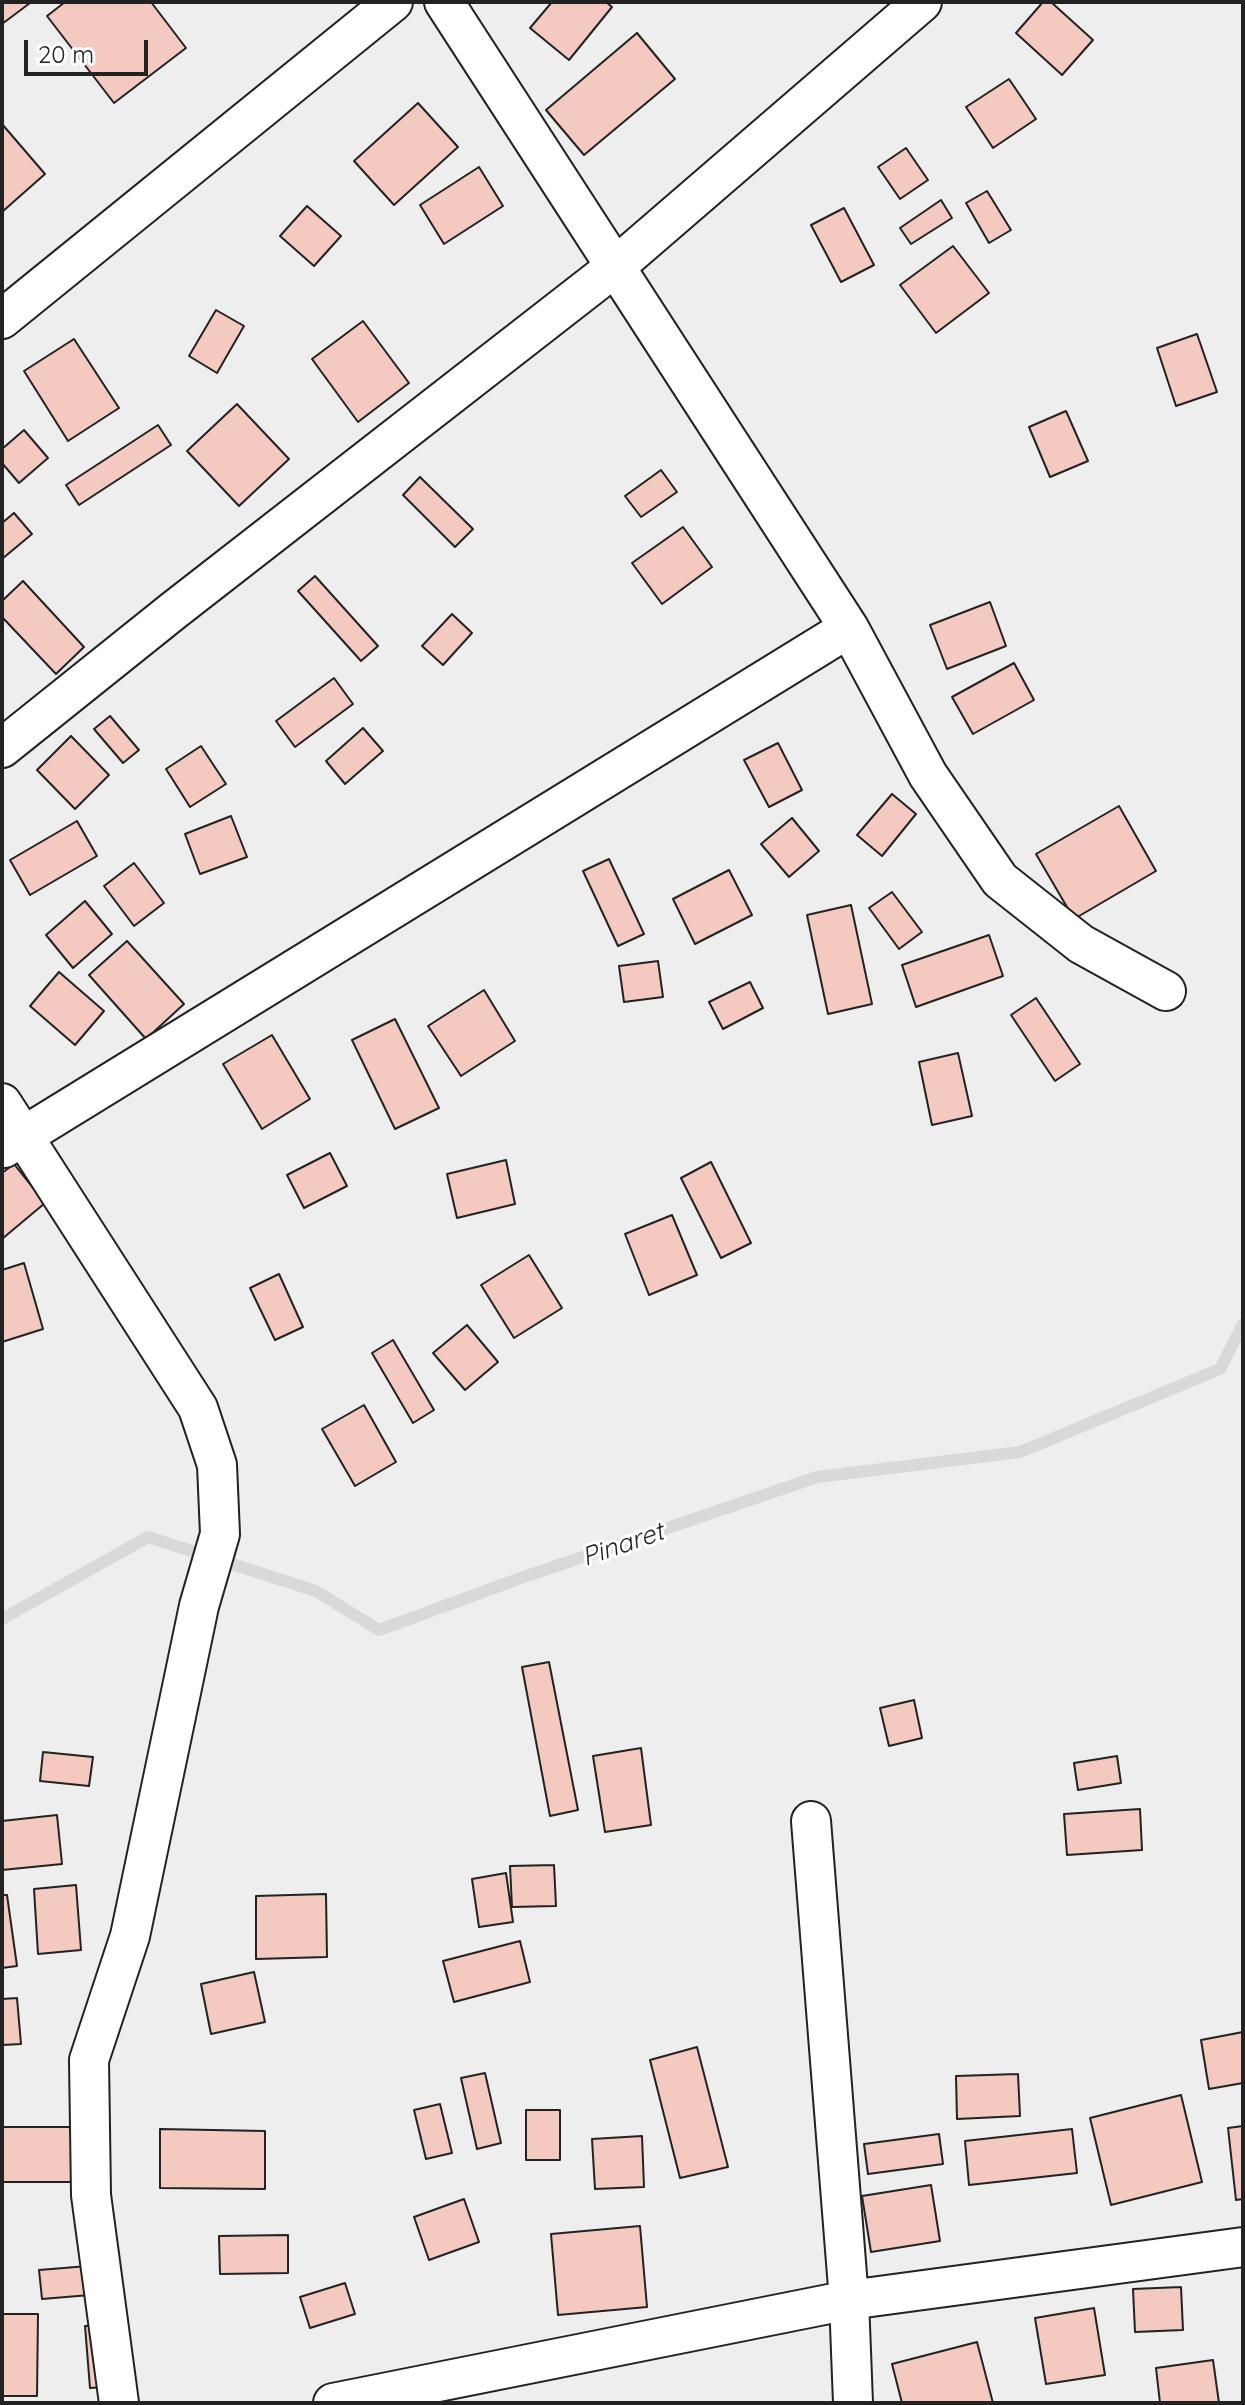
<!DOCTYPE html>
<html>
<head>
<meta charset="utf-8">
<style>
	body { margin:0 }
	#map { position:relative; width:1245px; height:2405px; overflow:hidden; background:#fff; font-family:Quicksand,sans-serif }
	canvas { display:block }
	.frame { position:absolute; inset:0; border:4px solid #222; pointer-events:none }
	.scale { position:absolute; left:24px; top:40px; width:124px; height:36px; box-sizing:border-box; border:4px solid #222; border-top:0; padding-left:10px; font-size:24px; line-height:28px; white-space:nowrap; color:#222; -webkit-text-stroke:6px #fff; paint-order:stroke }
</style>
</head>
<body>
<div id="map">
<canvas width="1245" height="2405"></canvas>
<div class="frame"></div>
<div class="scale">20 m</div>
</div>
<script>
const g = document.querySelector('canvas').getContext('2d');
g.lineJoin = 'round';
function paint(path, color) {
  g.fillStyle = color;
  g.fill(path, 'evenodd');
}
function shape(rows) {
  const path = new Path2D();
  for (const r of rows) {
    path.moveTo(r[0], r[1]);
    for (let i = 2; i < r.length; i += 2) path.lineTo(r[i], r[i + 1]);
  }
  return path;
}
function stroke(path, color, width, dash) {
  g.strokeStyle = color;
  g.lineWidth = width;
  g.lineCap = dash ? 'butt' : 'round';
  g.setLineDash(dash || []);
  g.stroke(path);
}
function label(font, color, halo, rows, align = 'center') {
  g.font = font + ' Quicksand,sans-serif';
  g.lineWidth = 6;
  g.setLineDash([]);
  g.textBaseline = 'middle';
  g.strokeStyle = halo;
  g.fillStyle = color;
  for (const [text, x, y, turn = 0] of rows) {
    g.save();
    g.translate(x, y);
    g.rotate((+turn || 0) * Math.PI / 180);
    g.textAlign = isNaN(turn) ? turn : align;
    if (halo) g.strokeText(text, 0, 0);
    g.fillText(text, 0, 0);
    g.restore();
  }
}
const green = shape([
	[2,2,1243,2,1243,2403,2,2403,2,2]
]);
paint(green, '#eee');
stroke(green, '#6f6f6f', 2);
stroke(shape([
	[2,1619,148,1537,316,1591,379,1630,521,1578,817,1477,1020,1452,1220,1369,1243,1324]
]), '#d9d9d9', 12);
const building = shape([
	[2,2,30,2,30,3,2,24,2,2],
	[65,2,151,2,186,48,114,103,47,16,65,2],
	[552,2,606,2,612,7,569,60,530,28,552,2],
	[1043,2,1051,2,1093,40,1062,75,1016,33,1043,2],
	[637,33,675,79,584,155,546,110,637,33],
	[1009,79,1036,119,993,148,966,107,1009,79],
	[418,103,458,147,394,205,354,161,418,103],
	[2,124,45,174,2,212,2,124],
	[906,148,928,180,900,199,878,167,906,148],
	[479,167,503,206,444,244,420,205,479,167],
	[987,191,1011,230,989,243,966,203,987,191],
	[941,200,952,218,911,244,900,228,941,200],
	[307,206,341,236,314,266,280,236,307,206],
	[844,208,874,265,841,282,811,225,844,208],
	[953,246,989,293,936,333,900,285,953,246],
	[216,310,244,326,217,373,189,356,216,310],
	[363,321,409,383,358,422,312,359,363,321],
	[1197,334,1217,392,1176,406,1157,348,1197,334],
	[74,339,119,408,68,441,24,371,74,339],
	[237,404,289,459,239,506,187,451,237,404],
	[1066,411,1088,461,1050,477,1029,427,1066,411],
	[158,425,171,445,79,505,66,485,158,425],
	[24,430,48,458,19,483,2,463,2,449,24,430],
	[661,470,677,492,641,517,625,496,661,470],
	[420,477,473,529,455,547,403,495,420,477],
	[14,513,32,534,2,559,2,523,14,513],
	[683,527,712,567,662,604,632,563,683,527],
	[315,576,378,646,361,661,298,591,315,576],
	[23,581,84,647,56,674,2,617,2,601,23,581],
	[990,602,1006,646,947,669,930,625,990,602],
	[452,614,472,633,443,665,422,646,452,614],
	[1014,663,1034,700,973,734,952,697,1014,663],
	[334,678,353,704,295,747,276,721,334,678],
	[110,716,139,750,123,763,94,729,110,716],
	[363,728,383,751,345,784,326,761,363,728],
	[71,736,109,775,75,809,37,770,71,736],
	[778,743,802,790,769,807,744,760,778,743],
	[201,746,226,784,190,807,166,769,201,746],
	[892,794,916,814,882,856,857,835,892,794],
	[1119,806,1156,871,1074,919,1036,854,1119,806],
	[231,816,247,857,200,874,185,834,231,816],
	[792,818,819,851,789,877,761,844,792,818],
	[77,821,97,856,30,895,10,860,77,821],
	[609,859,644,934,618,946,583,871,609,859],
	[134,863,164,903,134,926,104,886,134,863],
	[729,870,752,915,695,944,673,899,729,870],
	[892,892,922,932,899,949,869,908,892,892],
	[85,901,112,934,73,968,46,935,85,901],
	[851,905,872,1004,828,1014,807,915,851,905],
	[989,935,1003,976,916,1007,902,965,989,935],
	[127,941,184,1004,146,1039,89,975,127,941],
	[658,961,663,997,624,1002,619,966,658,961],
	[59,972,104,1011,75,1045,30,1006,59,972],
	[750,982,763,1008,723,1029,709,1002,750,982],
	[484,990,515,1041,461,1076,428,1026,484,990],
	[1036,998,1080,1064,1055,1081,1011,1015,1036,998],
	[395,1019,439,1108,395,1129,352,1040,395,1019],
	[272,1035,310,1099,262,1129,223,1064,272,1035],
	[958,1053,972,1116,932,1125,919,1062,958,1053],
	[330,1153,347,1186,304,1208,287,1175,330,1153],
	[506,1160,515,1204,457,1218,447,1174,506,1160],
	[711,1162,751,1243,721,1258,681,1178,711,1162],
	[14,1164,45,1203,2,1239,2,1173,14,1164],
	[672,1215,697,1275,649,1295,625,1234,672,1215],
	[529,1255,562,1308,514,1338,481,1285,529,1255],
	[24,1263,43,1329,2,1342,2,1270,24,1263],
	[279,1274,303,1327,275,1340,250,1288,279,1274],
	[467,1325,498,1362,465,1390,433,1353,467,1325],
	[393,1340,434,1410,413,1423,372,1353,393,1340],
	[364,1405,396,1462,355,1486,322,1429,364,1405],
	[549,1662,578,1810,550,1816,522,1667,549,1662],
	[914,1700,922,1738,889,1746,880,1708,914,1700],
	[641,1748,651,1825,605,1832,593,1756,641,1748],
	[43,1752,93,1757,89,1786,40,1781,43,1752],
	[1117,1756,1121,1783,1078,1790,1074,1763,1117,1756],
	[1140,1809,1142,1850,1067,1855,1064,1814,1140,1809],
	[57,1815,62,1864,2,1870,2,1821,57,1815],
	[554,1865,556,1906,512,1907,510,1866,554,1865],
	[506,1873,513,1922,479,1927,472,1879,506,1873],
	[76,1885,81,1950,38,1954,34,1889,76,1885],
	[326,1894,327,1957,256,1959,256,1896,326,1894],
	[2,1895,7,1895,17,1966,2,1968,2,1895],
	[520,1941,530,1982,454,2002,443,1961,520,1941],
	[254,1972,265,2022,211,2034,201,1984,254,1972],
	[17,1998,21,2044,2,2045,2,1999,17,1998],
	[1243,2032,1243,2083,1209,2089,1201,2040,1243,2032],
	[697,2047,728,2167,680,2178,650,2060,697,2047],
	[485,2073,501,2143,477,2149,461,2078,485,2073],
	[1018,2074,1020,2116,957,2119,956,2076,1018,2074],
	[1181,2095,1202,2182,1111,2205,1090,2118,1181,2095],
	[440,2104,452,2153,426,2159,414,2110,440,2104],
	[526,2110,560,2110,560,2160,526,2160,526,2110],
	[1243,2126,1243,2199,1236,2200,1228,2128,1243,2126],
	[2,2127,85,2127,85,2182,2,2182,2,2127],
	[160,2129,265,2131,265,2189,160,2188,160,2129],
	[1072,2129,1077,2173,969,2185,965,2141,1072,2129],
	[939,2134,943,2164,868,2174,864,2144,939,2134],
	[642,2136,644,2187,595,2189,592,2139,642,2136],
	[931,2185,940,2241,871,2252,862,2196,931,2185],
	[464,2199,479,2242,429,2260,414,2217,464,2199],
	[640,2226,647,2307,558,2315,551,2234,640,2226],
	[288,2235,288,2273,220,2274,219,2236,288,2235],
	[88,2266,90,2295,42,2299,39,2270,88,2266],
	[345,2283,355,2314,310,2328,300,2297,345,2283],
	[1181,2287,1183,2330,1135,2332,1133,2289,1181,2287],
	[1094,2308,1105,2375,1046,2384,1035,2318,1094,2308],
	[2,2314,38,2314,37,2396,2,2396,2,2314],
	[114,2324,119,2386,90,2388,85,2326,114,2324],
	[977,2342,993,2403,902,2403,892,2364,977,2342],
	[1213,2360,1219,2403,1160,2403,1156,2368,1213,2360]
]);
paint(building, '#f3c9c0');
stroke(building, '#222', 2);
const minor = shape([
	[444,2,849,628,928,775,1000,880,1081,944,1166,991],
	[2,319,393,2],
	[2,748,173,611,615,267,922,2],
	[2,1103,198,1408,217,1465,220,1534,199,1606,130,1936,89,2060,91,2195,119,2403],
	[4,1148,849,628],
	[811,1821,849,2300,853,2403],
	[333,2403,849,2300,1243,2247]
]);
stroke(minor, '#222', 42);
stroke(minor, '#fff', 38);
label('italic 26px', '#222', '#fff', [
	["Pinaret",623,1545,-19]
]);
</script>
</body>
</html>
